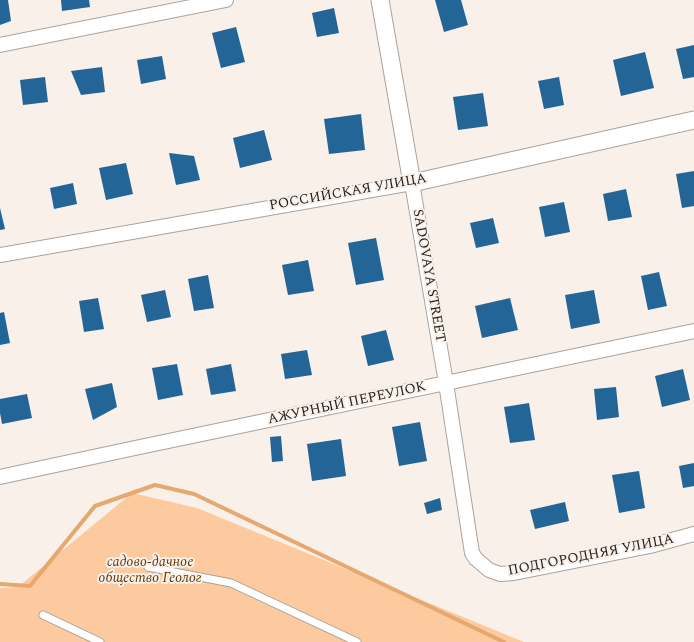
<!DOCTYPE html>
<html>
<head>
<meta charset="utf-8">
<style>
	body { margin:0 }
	canvas { display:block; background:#f8f0e9 }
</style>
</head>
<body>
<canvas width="694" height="642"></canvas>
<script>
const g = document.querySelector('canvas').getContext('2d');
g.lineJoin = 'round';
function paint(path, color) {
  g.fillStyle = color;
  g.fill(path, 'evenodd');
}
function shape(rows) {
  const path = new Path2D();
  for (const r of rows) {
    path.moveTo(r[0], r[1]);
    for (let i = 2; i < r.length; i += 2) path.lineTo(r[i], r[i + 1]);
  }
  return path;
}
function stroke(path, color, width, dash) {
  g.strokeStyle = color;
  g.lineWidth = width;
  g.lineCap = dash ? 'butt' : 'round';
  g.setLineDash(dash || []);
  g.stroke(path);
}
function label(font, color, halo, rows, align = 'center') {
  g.font = font + ' Spectral,serif';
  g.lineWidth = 4;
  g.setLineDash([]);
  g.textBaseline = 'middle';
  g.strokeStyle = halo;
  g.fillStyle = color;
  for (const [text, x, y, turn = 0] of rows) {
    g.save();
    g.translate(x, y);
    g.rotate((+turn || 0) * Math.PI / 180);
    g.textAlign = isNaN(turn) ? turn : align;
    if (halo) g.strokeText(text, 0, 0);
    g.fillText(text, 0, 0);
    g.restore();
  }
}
paint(shape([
	[132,493,197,508,524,642,0,642,0,588,18,587]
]), '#fcca9e');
stroke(shape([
	[0,584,30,586,95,506,155,485,194,494,504,642]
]), '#e6a86f', 4);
paint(shape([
	[0,0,8,0,11,21,0,25],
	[61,0,89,0,90,7,62,11],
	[435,0,461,0,468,25,444,32],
	[334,8,339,33,317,37,312,13],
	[236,27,245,62,221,68,212,33],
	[694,45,694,77,683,79,676,49],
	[645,52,654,88,621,96,613,60],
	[162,56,166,79,141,84,137,60],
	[102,67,105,92,81,95,71,71],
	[45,77,48,102,23,105,20,80],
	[559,77,564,105,544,109,538,81],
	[483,93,488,126,458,130,453,97],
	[361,114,365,150,329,154,324,119],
	[264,130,272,160,240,168,233,138],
	[169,153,194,156,200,180,176,185],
	[126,163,133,194,106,200,99,168],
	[694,171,694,206,682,208,676,174],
	[73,183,77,204,54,209,50,188],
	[626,189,632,217,608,221,603,194],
	[564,202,570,232,545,237,539,207],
	[0,208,5,229,0,230],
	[493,218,499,243,476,248,470,223],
	[376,238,384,280,356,285,348,243],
	[308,260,314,291,288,295,282,265],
	[659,272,667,306,648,310,641,276],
	[208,275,214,308,194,311,188,279],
	[165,290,171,317,147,322,141,295],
	[594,290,600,323,571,329,565,295],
	[98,298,104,329,84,332,79,301],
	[510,298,518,330,482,338,475,306],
	[4,312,10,343,0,345,0,313],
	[386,330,394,360,368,366,361,336],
	[307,350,312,375,285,379,281,354],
	[177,364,183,395,158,400,152,368],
	[231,364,236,391,211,395,206,369],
	[683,369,690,400,662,407,655,376],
	[112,383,117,407,93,420,85,389],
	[616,387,619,417,597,420,594,389],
	[27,394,32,418,2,424,0,413,0,399],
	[529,403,535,440,510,443,504,407],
	[420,422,427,461,399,466,392,427],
	[281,436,283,461,272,462,270,437],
	[341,439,346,476,312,481,307,444],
	[694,463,694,486,683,488,679,466],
	[639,471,645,508,619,513,612,475],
	[440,498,442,510,427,514,424,503],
	[565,502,569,521,535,529,530,510]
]), '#236597');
const service = shape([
	[148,567,231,583,357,642],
	[43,615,100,642]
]);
const minor = shape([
	[0,45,226,0],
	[0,255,412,183,446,383,472,553,476,559,489,570,500,574,514,573,650,546,694,534],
	[0,477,135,448,694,331]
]);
const tertiary = shape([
	[380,0,412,183,694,120]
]);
stroke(service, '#aaa29c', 9);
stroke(minor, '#aaa29c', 16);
stroke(tertiary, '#aaa29c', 19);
stroke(service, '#fff', 7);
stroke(minor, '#fff', 14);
stroke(tertiary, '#fff', 17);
label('14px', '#211e1c', '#f8f0e9', [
	["РОССИЙСКАЯ УЛИЦА",348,193,-10],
	["SADOVAYA STREET",428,276,80],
	["АЖУРНЫЙ ПЕРЕУЛОК",347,404,-12],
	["ПОДГОРОДНЯЯ УЛИЦА",591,556,-11]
]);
label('italic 14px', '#603709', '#f8f0e9', [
	["садово-дачное",150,563],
	["общество Геолог",150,579]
]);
</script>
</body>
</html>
